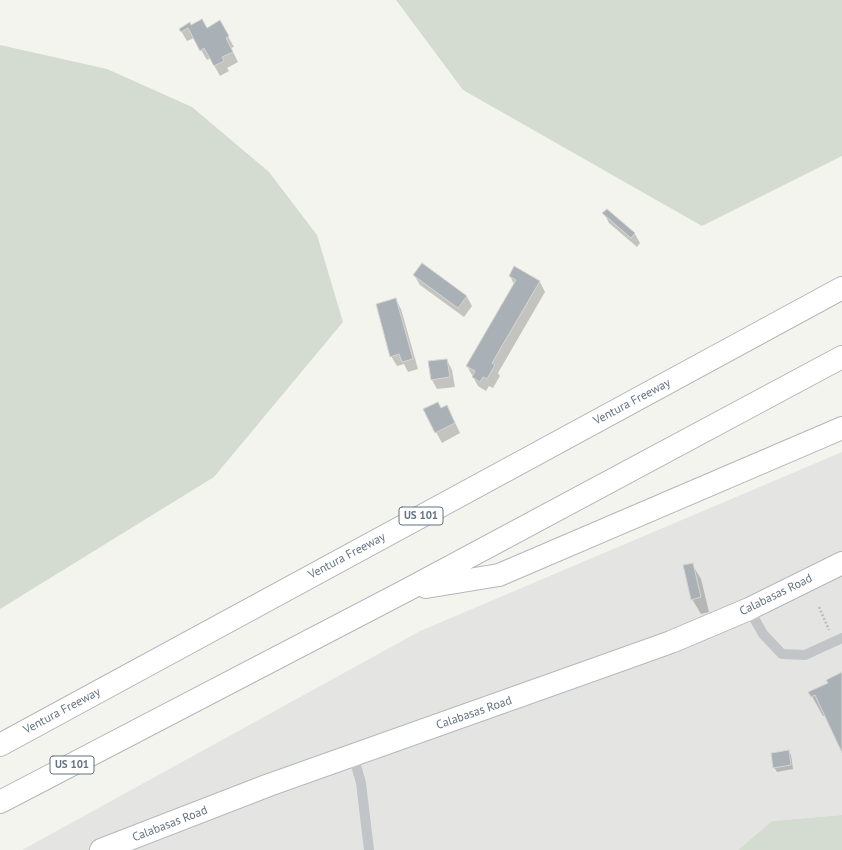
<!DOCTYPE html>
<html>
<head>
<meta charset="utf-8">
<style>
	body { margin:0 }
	canvas { display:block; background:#f4f4ef }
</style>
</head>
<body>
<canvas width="842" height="850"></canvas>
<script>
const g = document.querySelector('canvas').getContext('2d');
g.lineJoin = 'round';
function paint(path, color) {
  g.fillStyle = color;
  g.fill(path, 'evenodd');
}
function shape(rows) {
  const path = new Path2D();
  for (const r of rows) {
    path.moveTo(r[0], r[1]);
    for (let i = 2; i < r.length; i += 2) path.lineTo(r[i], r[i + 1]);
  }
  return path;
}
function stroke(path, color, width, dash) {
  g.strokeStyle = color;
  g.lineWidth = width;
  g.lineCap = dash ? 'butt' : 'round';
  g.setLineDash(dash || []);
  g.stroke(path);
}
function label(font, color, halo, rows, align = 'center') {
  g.font = font + ' "PT Sans",sans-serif';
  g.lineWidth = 4;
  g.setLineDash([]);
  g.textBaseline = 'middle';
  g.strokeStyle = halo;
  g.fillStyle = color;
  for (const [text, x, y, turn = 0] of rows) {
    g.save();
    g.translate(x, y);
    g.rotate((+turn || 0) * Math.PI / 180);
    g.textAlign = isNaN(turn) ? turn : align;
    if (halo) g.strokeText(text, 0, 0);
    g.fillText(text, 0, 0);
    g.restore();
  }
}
paint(shape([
	[842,452,842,815,772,821,738,850,22,850,420,631]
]), '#e4e5e3');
paint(shape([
	[396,0,842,0,842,156,702,226,463,90],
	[0,45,107,69,192,107,269,172,317,235,343,322,214,477,0,609],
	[842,815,842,850,738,850,772,821]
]), '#d4dbd1');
paint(shape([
	[220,22,234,47,231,48,238,62,227,68,229,71,220,76,210,58,207,60,194,38,187,41,180,29,191,26,206,29],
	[607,210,635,234,640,243,637,247,609,223,604,213],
	[515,267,540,282,545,292,498,373,500,376,493,388,489,386,486,391,478,386,467,366,514,284,510,276],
	[414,275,467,297,472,306,464,317,420,285],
	[396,300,401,309,418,369,408,372,404,364,397,366,391,356],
	[447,360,452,370,455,387,437,389,432,380],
	[441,409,452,416,460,433,442,443,424,410],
	[692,564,701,579,709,612,701,614,692,599],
	[842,673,842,750,826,715,823,716,810,693,829,683],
	[789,751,791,755,793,769,777,772,774,767]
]), '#0003');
const building = shape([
	[202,19,207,28,220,20,229,36,226,38,233,52,222,57,224,61,214,66,204,48,200,51,188,28,181,32,179,29,190,22,191,25,202,19],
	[607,209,635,233,631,238,602,213,607,209],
	[422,263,467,296,458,308,413,275,422,263],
	[514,266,540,281,492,363,495,365,487,379,483,377,480,382,472,377,475,371,466,366,516,280,509,276,514,266],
	[396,298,413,359,402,362,399,354,390,357,376,304,396,298],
	[447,359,450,377,431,380,428,361,447,359],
	[438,402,441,408,447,405,455,423,435,433,423,409,438,402],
	[693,563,701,597,691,600,683,565,693,563],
	[842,672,842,753,815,695,811,697,808,692,828,683,826,680,842,672],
	[789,750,791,765,773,768,771,753,789,750]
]);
paint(building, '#aab1b6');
stroke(building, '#d5d5d2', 1);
const secondary = shape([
	[101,850,269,785,587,672,671,642,749,609,842,563]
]);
const motorway = shape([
	[426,587,499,575,842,428],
	[0,745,842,288],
	[0,802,407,590,842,357]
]);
stroke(secondary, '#b4b8bc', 24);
stroke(motorway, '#b4b7ba', 24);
stroke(shape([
	[819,607,829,630]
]), '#bbbdbf', 2.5, [2, 2]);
stroke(shape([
	[749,609,763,634,782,654,805,655,842,638],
	[353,755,361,783,369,850]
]), '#c1c5c8', 10);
stroke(secondary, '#fff', 22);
stroke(motorway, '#fff', 22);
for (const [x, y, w] of [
	[421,516,44],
	[72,765,44]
]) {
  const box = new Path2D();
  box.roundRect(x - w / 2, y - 9, w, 18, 3);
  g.fillStyle = '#fff';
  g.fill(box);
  stroke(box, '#637381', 1);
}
label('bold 11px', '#637381', null, [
	["US 101",421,516],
	["US 101",72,765]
]);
label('12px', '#637381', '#fff', [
	["Ventura Freeway",632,402,-28],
	["Ventura Freeway",347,556,-28],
	["Calabasas Road",776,595,-26],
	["Ventura Freeway",62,711,-28],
	["Calabasas Road",474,713,-19],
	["Calabasas Road",170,824,-21]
]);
</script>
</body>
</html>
